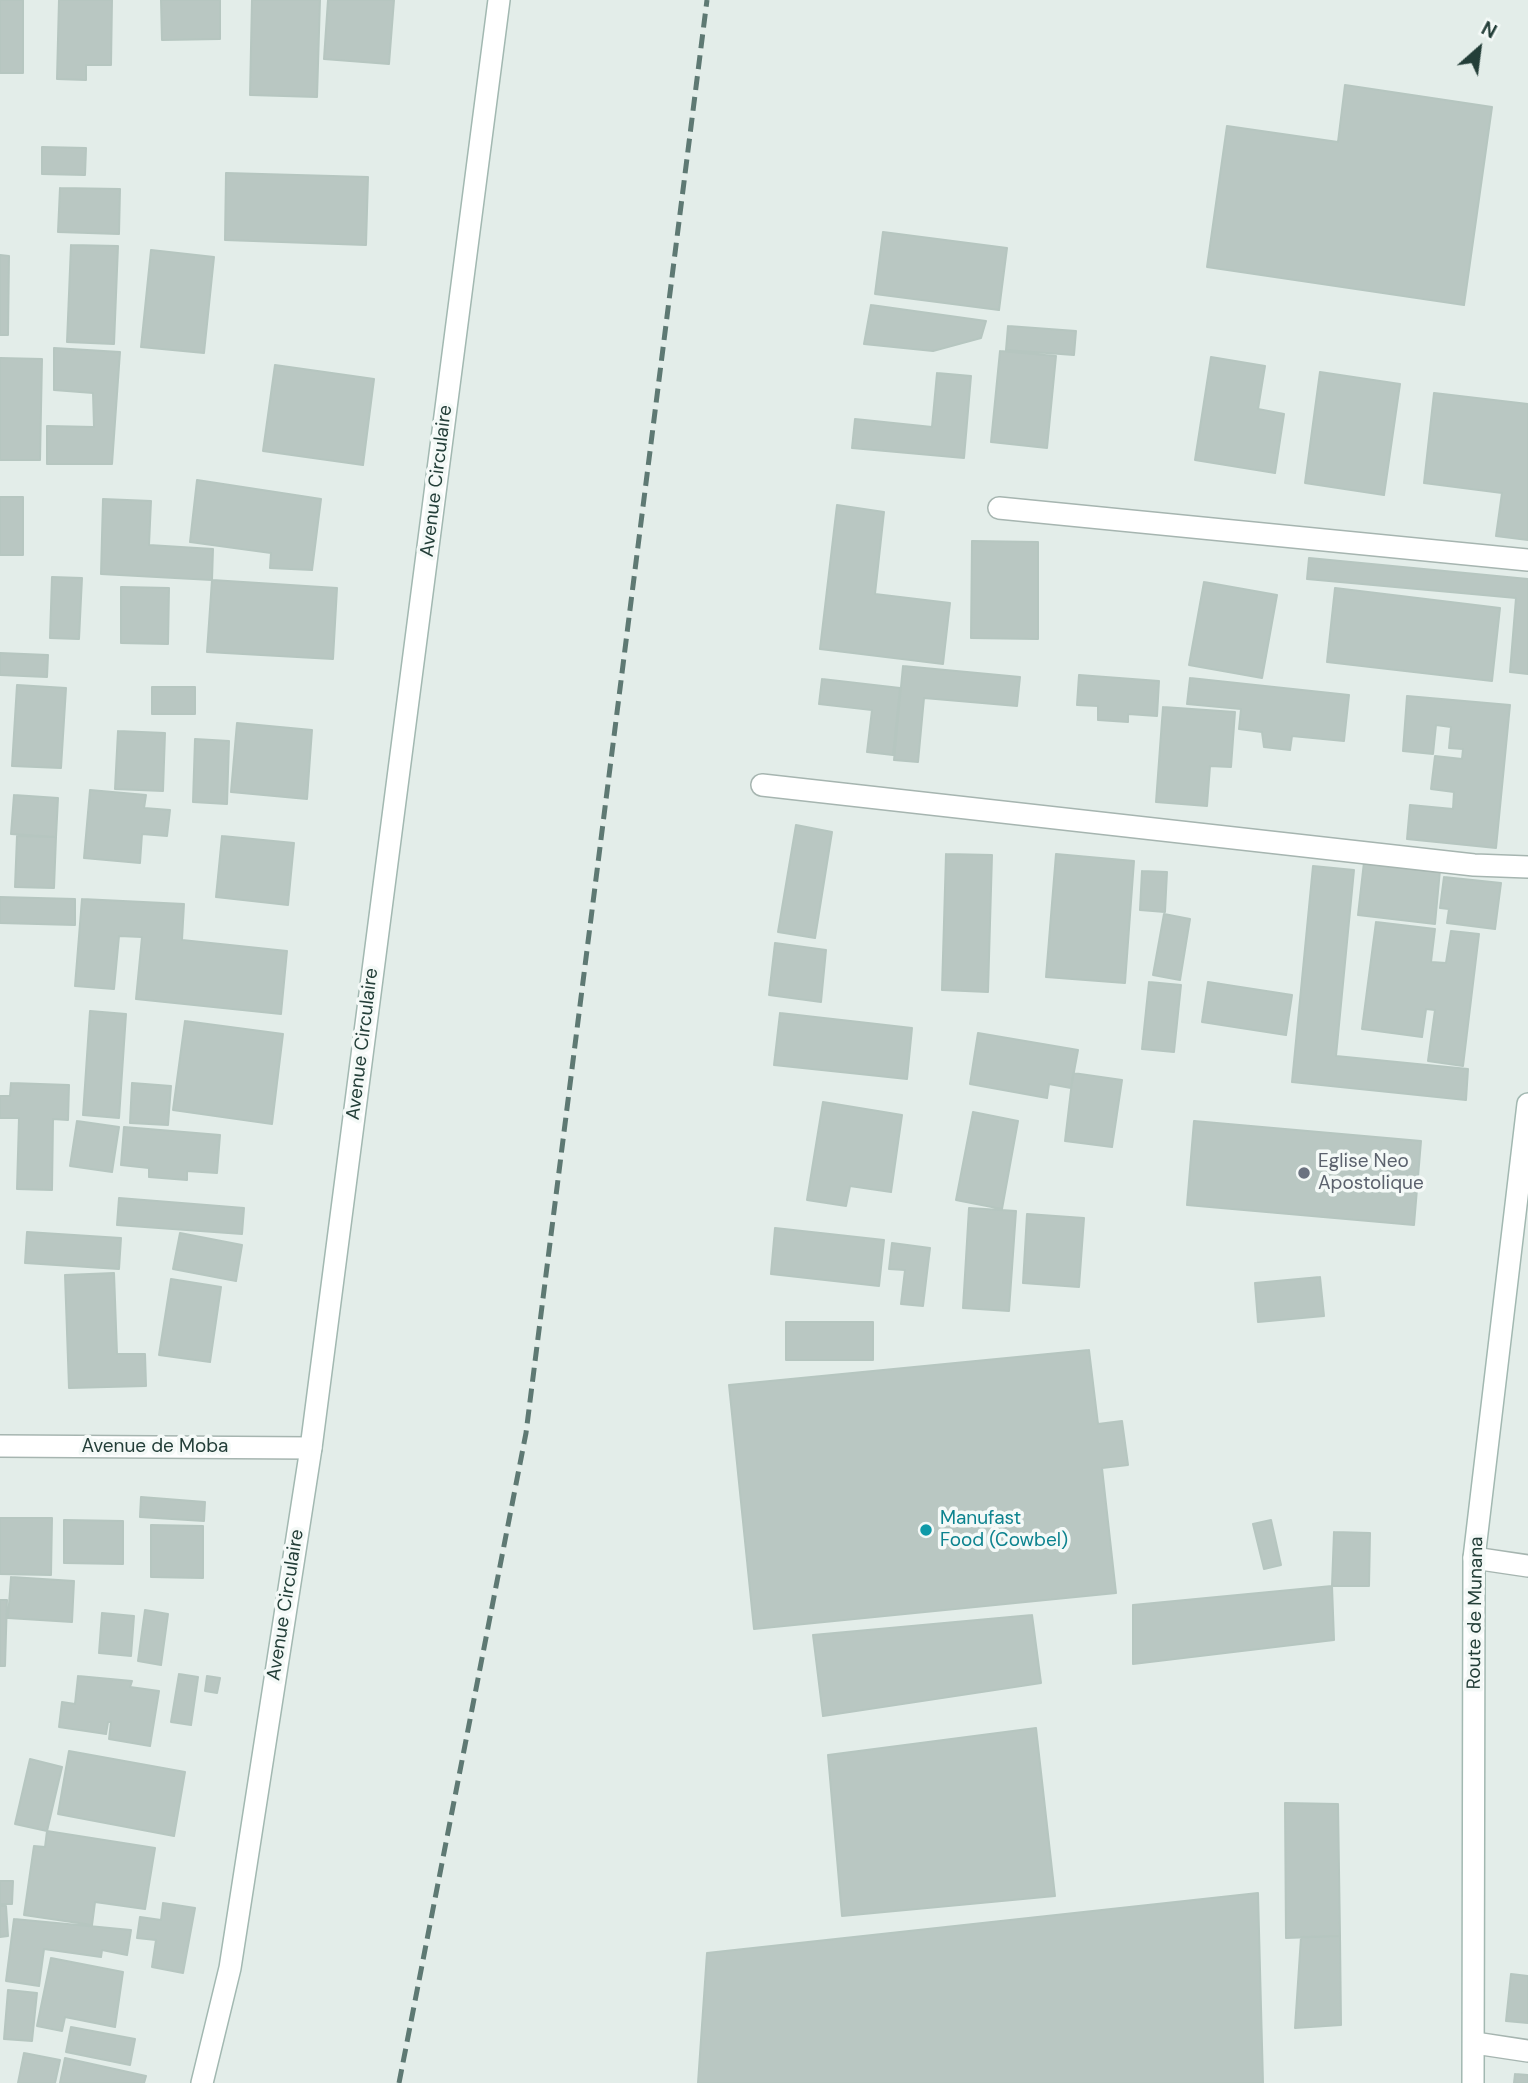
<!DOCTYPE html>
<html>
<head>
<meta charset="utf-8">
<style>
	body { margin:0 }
	#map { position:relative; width:1528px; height:2083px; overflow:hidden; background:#e3ede9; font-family:"DM Sans",sans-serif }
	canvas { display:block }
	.north { position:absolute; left:1444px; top:14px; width:70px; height:70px; -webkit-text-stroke:5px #f4f9f7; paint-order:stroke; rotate:28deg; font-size:19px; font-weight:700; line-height:28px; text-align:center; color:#233e38 }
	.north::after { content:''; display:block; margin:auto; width:24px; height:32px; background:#233e38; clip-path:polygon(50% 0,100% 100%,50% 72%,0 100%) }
</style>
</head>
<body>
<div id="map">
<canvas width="1528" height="2083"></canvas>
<div class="north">N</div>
</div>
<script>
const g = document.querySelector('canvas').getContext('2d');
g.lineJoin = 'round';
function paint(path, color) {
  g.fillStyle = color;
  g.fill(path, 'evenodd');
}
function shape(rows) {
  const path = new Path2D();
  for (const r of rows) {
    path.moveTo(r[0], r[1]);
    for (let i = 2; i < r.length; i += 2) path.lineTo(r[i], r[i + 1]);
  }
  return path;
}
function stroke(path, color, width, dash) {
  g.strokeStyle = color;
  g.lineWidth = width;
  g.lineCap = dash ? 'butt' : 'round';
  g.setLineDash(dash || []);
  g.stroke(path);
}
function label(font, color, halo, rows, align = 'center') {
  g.font = font + ' "DM Sans",sans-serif';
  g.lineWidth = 7;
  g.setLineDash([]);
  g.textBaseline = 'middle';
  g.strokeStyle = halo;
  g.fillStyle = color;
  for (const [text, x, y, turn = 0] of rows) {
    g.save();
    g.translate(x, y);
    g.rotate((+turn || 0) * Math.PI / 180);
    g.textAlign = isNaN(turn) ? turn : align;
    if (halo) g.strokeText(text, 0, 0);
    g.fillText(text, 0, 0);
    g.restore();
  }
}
const building = shape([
	[0,0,23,0,23,73,0,73,0,0],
	[59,0,112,0,111,65,86,65,86,80,57,79,59,0],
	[161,0,220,0,220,39,162,40,161,0],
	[252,0,320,0,317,97,250,95,252,0],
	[328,0,394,0,389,64,324,59,328,0],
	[1345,85,1492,107,1464,305,1207,267,1227,126,1338,142,1345,85],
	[42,147,86,148,85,175,42,174,42,147],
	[226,173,368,177,366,245,225,240,226,173],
	[60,188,120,189,119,234,58,232,60,188],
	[883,232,1007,248,999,310,875,294,883,232],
	[71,245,118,246,114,344,67,342,71,245],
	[151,250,214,257,204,353,141,347,151,250],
	[0,255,9,256,8,335,0,335,0,255],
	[871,305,986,321,981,338,933,351,864,344,871,305],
	[1008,326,1076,331,1074,355,1006,350,1008,326],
	[54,348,120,352,112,464,47,464,47,426,94,427,93,393,54,390,54,348],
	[1000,351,1056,356,1047,448,991,442,1000,351],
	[1211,357,1265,366,1258,409,1284,414,1275,473,1195,460,1211,357],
	[0,358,42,359,40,460,0,460,0,358],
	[275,365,374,379,363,465,263,451,275,365],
	[1320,372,1400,384,1384,495,1305,483,1320,372],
	[937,373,971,376,964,458,852,448,855,419,932,427,937,373],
	[1434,393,1528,404,1528,540,1496,536,1502,493,1424,483,1434,393],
	[197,480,321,499,312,570,270,568,271,553,190,542,197,480],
	[0,497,23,497,23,555,0,555,0,497],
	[103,499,151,501,149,545,213,549,212,580,101,574,103,499],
	[837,505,884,512,875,594,950,603,943,664,820,649,837,505],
	[972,541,1038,542,1038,639,971,638,972,541],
	[1309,558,1528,579,1528,674,1510,672,1516,598,1307,579,1309,558],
	[52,577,82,578,79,639,50,638,52,577],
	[212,580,337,588,333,659,207,652,212,580],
	[1204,582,1277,595,1262,678,1189,665,1204,582],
	[121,587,169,588,168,644,121,643,121,587],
	[1335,588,1500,608,1492,681,1327,662,1335,588],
	[0,653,48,655,47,677,0,675,0,653],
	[903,666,1020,677,1017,706,924,698,918,762,894,760,903,666],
	[1079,675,1159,681,1157,716,1128,714,1128,722,1098,720,1098,706,1077,705,1079,675],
	[1190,678,1349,695,1344,741,1292,736,1290,750,1264,747,1262,732,1239,729,1241,709,1187,704,1190,678],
	[822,679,900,688,893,755,867,752,872,710,819,704,822,679],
	[17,685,66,688,61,768,12,766,17,685],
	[152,687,195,687,195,714,152,714,152,687],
	[1407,696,1510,705,1496,848,1407,839,1410,805,1453,809,1454,792,1431,789,1435,756,1462,759,1463,749,1449,748,1451,727,1436,725,1433,754,1403,751,1407,696],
	[1163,707,1235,712,1231,767,1210,766,1207,806,1156,802,1163,707],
	[237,723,312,730,307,799,231,792,237,723],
	[118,731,165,733,163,791,115,789,118,731],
	[195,739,229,741,227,804,193,802,195,739],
	[90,790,146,795,144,808,170,810,167,836,142,834,140,863,84,858,90,790],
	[14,795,58,798,56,837,11,834,14,795],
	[796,825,832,832,815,938,778,932,796,825],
	[17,836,56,837,54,888,15,887,17,836],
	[222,836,294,843,288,905,216,897,222,836],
	[946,854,992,855,988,992,942,990,946,854],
	[1056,854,1134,861,1125,983,1046,977,1056,854],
	[1364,862,1440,870,1435,924,1358,915,1364,862],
	[1313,866,1354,870,1336,1056,1468,1069,1466,1100,1292,1082,1313,866],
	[1142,871,1167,872,1165,912,1140,910,1142,871],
	[1444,877,1501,883,1495,929,1447,923,1449,909,1440,908,1444,877],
	[0,897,75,899,75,925,0,923,0,897],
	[82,899,184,904,182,940,287,951,281,1014,136,999,142,937,119,936,114,989,75,986,82,899],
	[1164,914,1190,919,1180,980,1153,975,1164,914],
	[1376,922,1435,929,1431,962,1446,963,1451,931,1479,934,1463,1066,1428,1061,1435,1010,1426,1009,1422,1037,1362,1029,1376,922],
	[775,943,826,950,821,1002,769,995,775,943],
	[1149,982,1181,985,1174,1052,1142,1049,1149,982],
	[1208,982,1292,995,1286,1035,1202,1022,1208,982],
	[90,1011,126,1014,119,1118,83,1115,90,1011],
	[780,1013,912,1028,907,1079,774,1065,780,1013],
	[185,1021,283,1034,272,1124,173,1110,185,1021],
	[978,1033,1078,1050,1071,1088,1049,1084,1047,1098,970,1084,978,1033],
	[1073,1073,1122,1080,1112,1147,1065,1141,1073,1073],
	[11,1083,69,1085,68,1120,53,1119,52,1190,17,1189,19,1118,0,1118,0,1096,10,1096,11,1083],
	[132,1083,171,1086,168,1125,130,1123,132,1083],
	[823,1102,902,1115,891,1192,850,1186,846,1206,807,1200,823,1102],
	[973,1112,1018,1121,1002,1209,956,1200,973,1112],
	[77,1121,119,1127,112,1172,70,1166,77,1121],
	[1194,1121,1421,1141,1414,1225,1187,1205,1194,1121],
	[124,1127,220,1135,217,1173,187,1171,187,1180,149,1177,149,1168,121,1165,124,1127],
	[119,1198,244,1208,242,1234,117,1225,119,1198],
	[969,1208,1016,1211,1009,1311,963,1308,969,1208],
	[1027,1214,1084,1218,1079,1287,1023,1283,1027,1214],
	[775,1228,884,1240,879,1286,771,1274,775,1228],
	[27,1232,121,1238,119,1269,25,1263,27,1232],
	[180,1233,242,1245,236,1281,173,1269,180,1233],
	[892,1243,930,1248,923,1306,901,1304,905,1270,889,1269,892,1243],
	[114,1273,117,1354,145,1354,146,1386,69,1388,65,1275,114,1273],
	[1320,1277,1324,1316,1258,1322,1255,1283,1320,1277],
	[171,1279,221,1287,210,1362,159,1355,171,1279],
	[786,1322,873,1322,873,1360,786,1360,786,1322],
	[1089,1350,1098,1424,1122,1421,1128,1465,1102,1468,1116,1593,754,1629,729,1385,1089,1350],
	[141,1497,205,1502,204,1521,140,1517,141,1497],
	[0,1518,52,1518,51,1575,0,1574,0,1518],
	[64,1520,123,1521,123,1564,64,1563,64,1520],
	[1271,1520,1281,1565,1264,1569,1253,1524,1271,1520],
	[151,1525,203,1526,203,1578,151,1577,151,1525],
	[1334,1532,1370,1533,1369,1586,1332,1586,1334,1532],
	[11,1577,74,1581,72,1622,8,1618,11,1577],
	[1332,1586,1334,1640,1133,1664,1133,1605,1332,1586],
	[0,1600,7,1600,5,1666,0,1666,0,1600],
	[145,1610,168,1614,161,1665,138,1661,145,1610],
	[102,1613,134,1616,131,1656,99,1653,102,1613],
	[1032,1615,1041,1683,823,1716,813,1635,1032,1615],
	[179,1674,198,1677,191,1725,171,1722,179,1674],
	[78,1676,132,1681,130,1687,159,1691,150,1746,109,1739,111,1722,108,1722,106,1734,59,1727,62,1702,75,1704,78,1676],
	[207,1676,220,1678,217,1693,205,1691,207,1676],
	[1036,1728,1055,1896,842,1916,828,1755,1036,1728],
	[69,1751,185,1772,174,1836,58,1814,69,1751],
	[30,1759,62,1767,47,1831,15,1824,30,1759],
	[1285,1803,1338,1804,1340,1936,1286,1938,1285,1803],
	[47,1831,155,1848,145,1909,95,1902,92,1925,24,1915,34,1846,45,1847,47,1831],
	[0,1881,13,1881,12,1904,0,1904,0,1881],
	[1258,1893,1263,2083,698,2083,707,1953,1258,1893],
	[163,1903,195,1908,183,1973,152,1967,156,1940,137,1938,140,1917,161,1920,163,1903],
	[0,1906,6,1906,8,1936,0,1937,0,1906],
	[14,1919,131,1930,127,1955,102,1950,101,1957,44,1949,39,1986,6,1981,14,1919],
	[1340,1936,1341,2025,1295,2028,1301,1937,1340,1936],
	[51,1958,123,1972,115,2027,65,2017,62,2031,37,2026,51,1958],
	[1511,1974,1528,1976,1528,2023,1506,2021,1511,1974],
	[8,1990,37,1993,32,2041,4,2039,8,1990],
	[71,2027,135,2039,130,2065,66,2052,71,2027],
	[24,2053,60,2060,55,2083,18,2083,24,2053],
	[65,2058,146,2076,144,2083,60,2083,65,2058],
	[1515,2074,1528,2075,1528,2083,1514,2083,1515,2074]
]);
paint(building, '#b9c7c2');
stroke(building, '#b6c6c0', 2);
const street = shape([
	[999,508,1528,560],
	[762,785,1474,865,1528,867],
	[0,1446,311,1448],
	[1474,1558,1528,1566],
	[1475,2043,1528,2051]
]);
const secondary = shape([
	[202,2083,230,1968,311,1448,499,0],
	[1473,2083,1474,1558,1528,1104]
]);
stroke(street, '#a6b5b0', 24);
stroke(secondary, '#a2b8b1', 24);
stroke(street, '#fff', 21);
stroke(secondary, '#fff', 21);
stroke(shape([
	[399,2083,526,1433,707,0]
]), '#5e7973', 5, [14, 7]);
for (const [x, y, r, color] of [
	[1304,1173,7,"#6b7280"],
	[926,1530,7,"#0f9aa8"]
]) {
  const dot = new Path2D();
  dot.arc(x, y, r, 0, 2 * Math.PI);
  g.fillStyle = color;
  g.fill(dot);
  stroke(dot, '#f4f9f7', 2.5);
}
label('19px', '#233e38', '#f4f9f7', [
	["Avenue Circulaire",437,481,-83],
	["Avenue Circulaire",363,1044,-83],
	["Avenue de Moba",155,1447],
	["Avenue Circulaire",286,1605,-81],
	["Route de Munana",1476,1613,-89]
]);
label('19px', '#5b616d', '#f4f9f7', [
	["Eglise Neo",1318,1162],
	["Apostolique",1318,1184]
], 'left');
label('19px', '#0d838f', '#f4f9f7', [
	["Manufast",940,1519],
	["Food (Cowbel)",940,1541]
], 'left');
</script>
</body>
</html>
